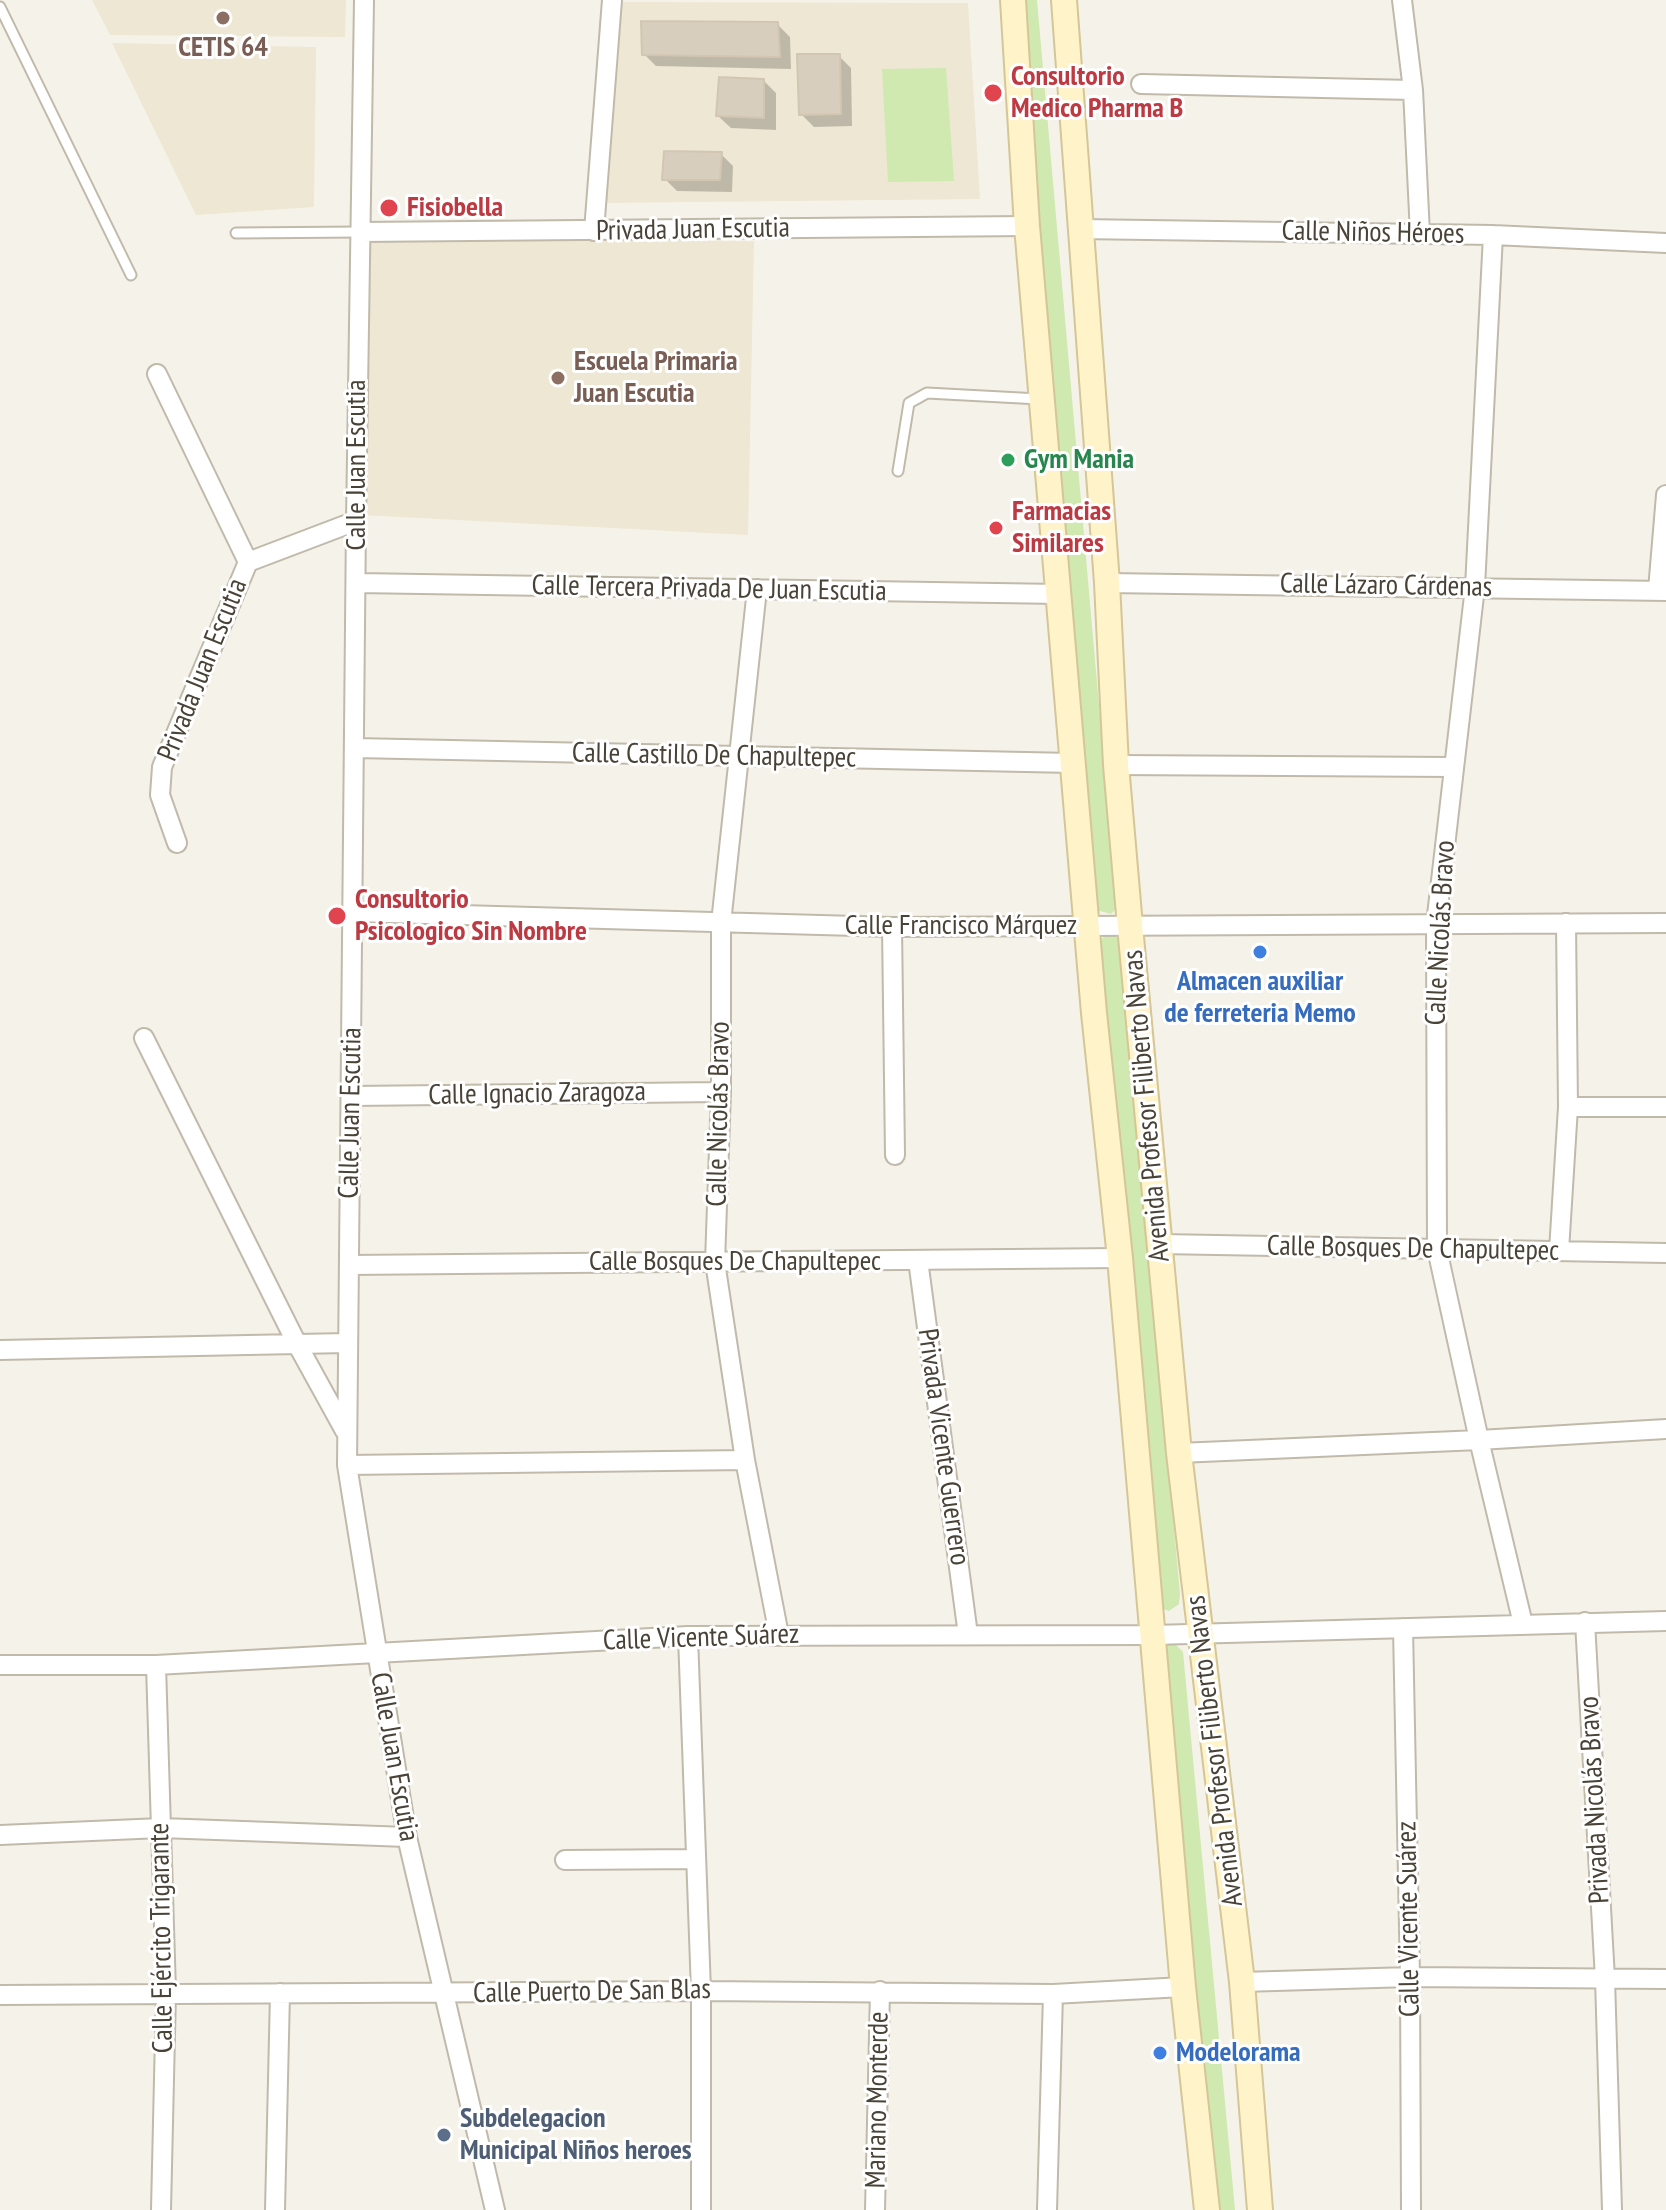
<!DOCTYPE html>
<html>
<head>
<meta charset="utf-8">
<style>
	body { margin:0 }
	canvas { display:block; background:#f5f2e9 }
</style>
</head>
<body>
<canvas width="1666" height="2210"></canvas>
<script>
const g = document.querySelector('canvas').getContext('2d');
g.lineJoin = 'round';
function paint(path, color) {
  g.fillStyle = color;
  g.fill(path, 'evenodd');
}
function shape(rows) {
  const path = new Path2D();
  for (const r of rows) {
    path.moveTo(r[0], r[1]);
    for (let i = 2; i < r.length; i += 2) path.lineTo(r[i], r[i + 1]);
  }
  return path;
}
function stroke(path, color, width, dash) {
  g.strokeStyle = color;
  g.lineWidth = width;
  g.lineCap = dash ? 'butt' : 'round';
  g.setLineDash(dash || []);
  g.stroke(path);
}
function label(font, color, halo, rows, align = 'center') {
  g.font = font + ' "PT Sans Narrow",sans-serif';
  g.lineWidth = 6;
  g.setLineDash([]);
  g.textBaseline = 'middle';
  g.strokeStyle = halo;
  g.fillStyle = color;
  for (const [text, x, y, turn = 0] of rows) {
    g.save();
    g.translate(x, y);
    g.rotate((+turn || 0) * Math.PI / 180);
    g.textAlign = isNaN(turn) ? turn : align;
    if (halo) g.strokeText(text, 0, 0);
    g.fillText(text, 0, 0);
    g.restore();
  }
}
paint(shape([
	[92,0,346,0,345,37,110,35],
	[615,2,968,3,980,199,597,203],
	[112,43,316,47,314,207,196,215],
	[369,236,754,241,748,535,361,515]
]), '#eee7d3');
paint(shape([
	[1015,0,1037,0,1116,899,1116,909,1111,914,1096,910],
	[946,68,954,181,888,182,882,69],
	[1108,934,1115,935,1120,941,1180,1594,1179,1604,1169,1611,1161,1608,1098,948,1100,940],
	[1166,1643,1174,1643,1183,1652,1235,2210,1213,2210,1162,1648]
]), '#cfe9b1');
paint(shape([
	[777,24,790,37,791,69,656,66,644,54],
	[839,56,851,68,852,126,814,127,801,114],
	[764,81,776,93,776,130,731,128,718,116],
	[721,154,733,166,732,192,677,191,665,179]
]), '#0003');
const building = shape([
	[641,21,778,22,780,57,642,55,641,21],
	[797,54,840,54,841,114,799,115,797,54],
	[719,77,764,79,764,118,716,116,719,77],
	[664,151,722,152,720,180,662,180,664,151]
]);
paint(building, '#d7cebe');
stroke(building, '#d2c6b1', 2);
const lane = shape([
	[0,7,131,275],
	[236,233,360,232],
	[898,471,909,403,927,393,1039,399]
]);
const street = shape([
	[364,0,356,521,347,1465,407,1837,495,2210],
	[1402,0,1413,90,1420,234],
	[1141,84,1413,90],
	[1079,229,1493,235,1666,243],
	[594,231,612,0],
	[360,232,1027,226],
	[1493,235,1475,587,1436,924,1437,1249,1479,1440,1523,1624],
	[157,374,248,562],
	[357,583,1060,594],
	[1107,583,1666,591],
	[757,589,721,923,721,1092,715,1262,745,1460,779,1635],
	[1658,590,1666,495],
	[355,748,1073,763],
	[1116,765,1453,767],
	[177,843,160,795,162,767,248,562,356,521],
	[353,912,892,927,1666,923],
	[892,927,895,1155],
	[144,1038,297,1344,345,1431],
	[352,1096,721,1092],
	[1568,1107,1666,1107],
	[1160,1244,1666,1253],
	[1559,1251,1568,1107,1566,923],
	[918,1260,968,1635],
	[349,1265,1120,1258],
	[0,1350,347,1343],
	[1179,1453,1479,1440,1666,1429],
	[347,1465,745,1460],
	[1585,1622,1605,1979,1612,2210],
	[1403,1628,1410,1977,1411,2210],
	[688,1636,701,1991,701,2210],
	[0,1665,156,1665,688,1636,1153,1635,1666,1621],
	[156,1665,166,1992,161,2210],
	[0,1835,161,1828,407,1837],
	[565,1860,696,1859],
	[1242,1982,1410,1977,1666,1979],
	[0,1995,701,1991,1053,1994,1183,1987],
	[275,2210,280,1993],
	[875,2210,880,1991],
	[1047,2210,1053,1994]
]);
const secondary = shape([
	[1013,0,1027,226,1094,1013,1120,1258,1183,1987,1207,2210],
	[1064,0,1107,583,1116,765,1130,926,1179,1453,1242,1982,1260,2210]
]);
stroke(lane, '#c1baab', 13);
stroke(street, '#c1baab', 22);
stroke(secondary, '#d5c698', 28);
stroke(lane, '#fff', 9);
stroke(street, '#fff', 18);
stroke(secondary, '#fff3c9', 24);
for (const [x, y, r, color] of [
	[223,18,8,"#8d6e63"],
	[993,93,10,"#e0444e"],
	[389,208,10,"#e0444e"],
	[558,378,8,"#8d6e63"],
	[1008,460,8,"#2e9e5b"],
	[996,528,8,"#e0444e"],
	[337,916,10,"#e0444e"],
	[1260,952,8,"#3f7fe0"],
	[1160,2053,8,"#3f7fe0"],
	[444,2135,8,"#5c6f8a"]
]) {
  const dot = new Path2D();
  dot.arc(x, y, r, 0, 2 * Math.PI);
  g.fillStyle = color;
  g.fill(dot);
  stroke(dot, '#fff', 3);
}
label('bold 28px', '#785e54', '#fff', [
	["CETIS 64",223,48],
	["Escuela Primaria",574,362,"left"],
	["Juan Escutia",574,394,"left"]
]);
label('bold 28px', '#be3a42', '#fff', [
	["Consultorio",1011,77],
	["Medico Pharma B",1011,109],
	["Fisiobella",407,208],
	["Farmacias",1012,512],
	["Similares",1012,544],
	["Consultorio",355,900],
	["Psicologico Sin Nombre",355,932]
], 'left');
label('28px', '#494237', '#fff', [
	["Privada Juan Escutia",693,230,-1],
	["Calle Niños Héroes",1373,233,1],
	["Calle Juan Escutia",357,465,-90],
	["Calle Lázaro Cárdenas",1386,586,1],
	["Calle Tercera Privada De Juan Escutia",709,589,1],
	["Privada Juan Escutia",203,670,-68],
	["Calle Castillo De Chapultepec",714,756,1],
	["Calle Francisco Márquez",961,926],
	["Calle Nicolás Bravo",1441,933,-87],
	["Calle Ignacio Zaragoza",537,1094,-1],
	["Avenida Profesor Filiberto Navas",1147,1106,-95],
	["Calle Juan Escutia",351,1113,-89],
	["Calle Nicolás Bravo",719,1114,-89],
	["Calle Bosques De Chapultepec",1413,1249,1],
	["Calle Bosques De Chapultepec",735,1262],
	["Privada Vicente Guerrero",943,1447,82],
	["Calle Vicente Suárez",701,1638,-2],
	["Avenida Profesor Filiberto Navas",1215,1751,-97],
	["Calle Juan Escutia",394,1757,80],
	["Privada Nicolás Bravo",1595,1800,-93],
	["Calle Vicente Suárez",1409,1919,-91],
	["Calle Ejército Trigarante",162,1938,-91],
	["Calle Puerto De San Blas",592,1992,-1],
	["Mariano Monterde",878,2100,-89]
]);
label('bold 28px', '#27864d', '#fff', [
	["Gym Mania",1024,460]
], 'left');
label('bold 28px', '#366cbe', '#fff', [
	["Almacen auxiliar",1260,982],
	["de ferreteria Memo",1260,1014],
	["Modelorama",1176,2053,"left"]
]);
label('bold 28px', '#4e5e75', '#fff', [
	["Subdelegacion",460,2119],
	["Municipal Niños heroes",460,2151]
], 'left');
</script>
</body>
</html>
